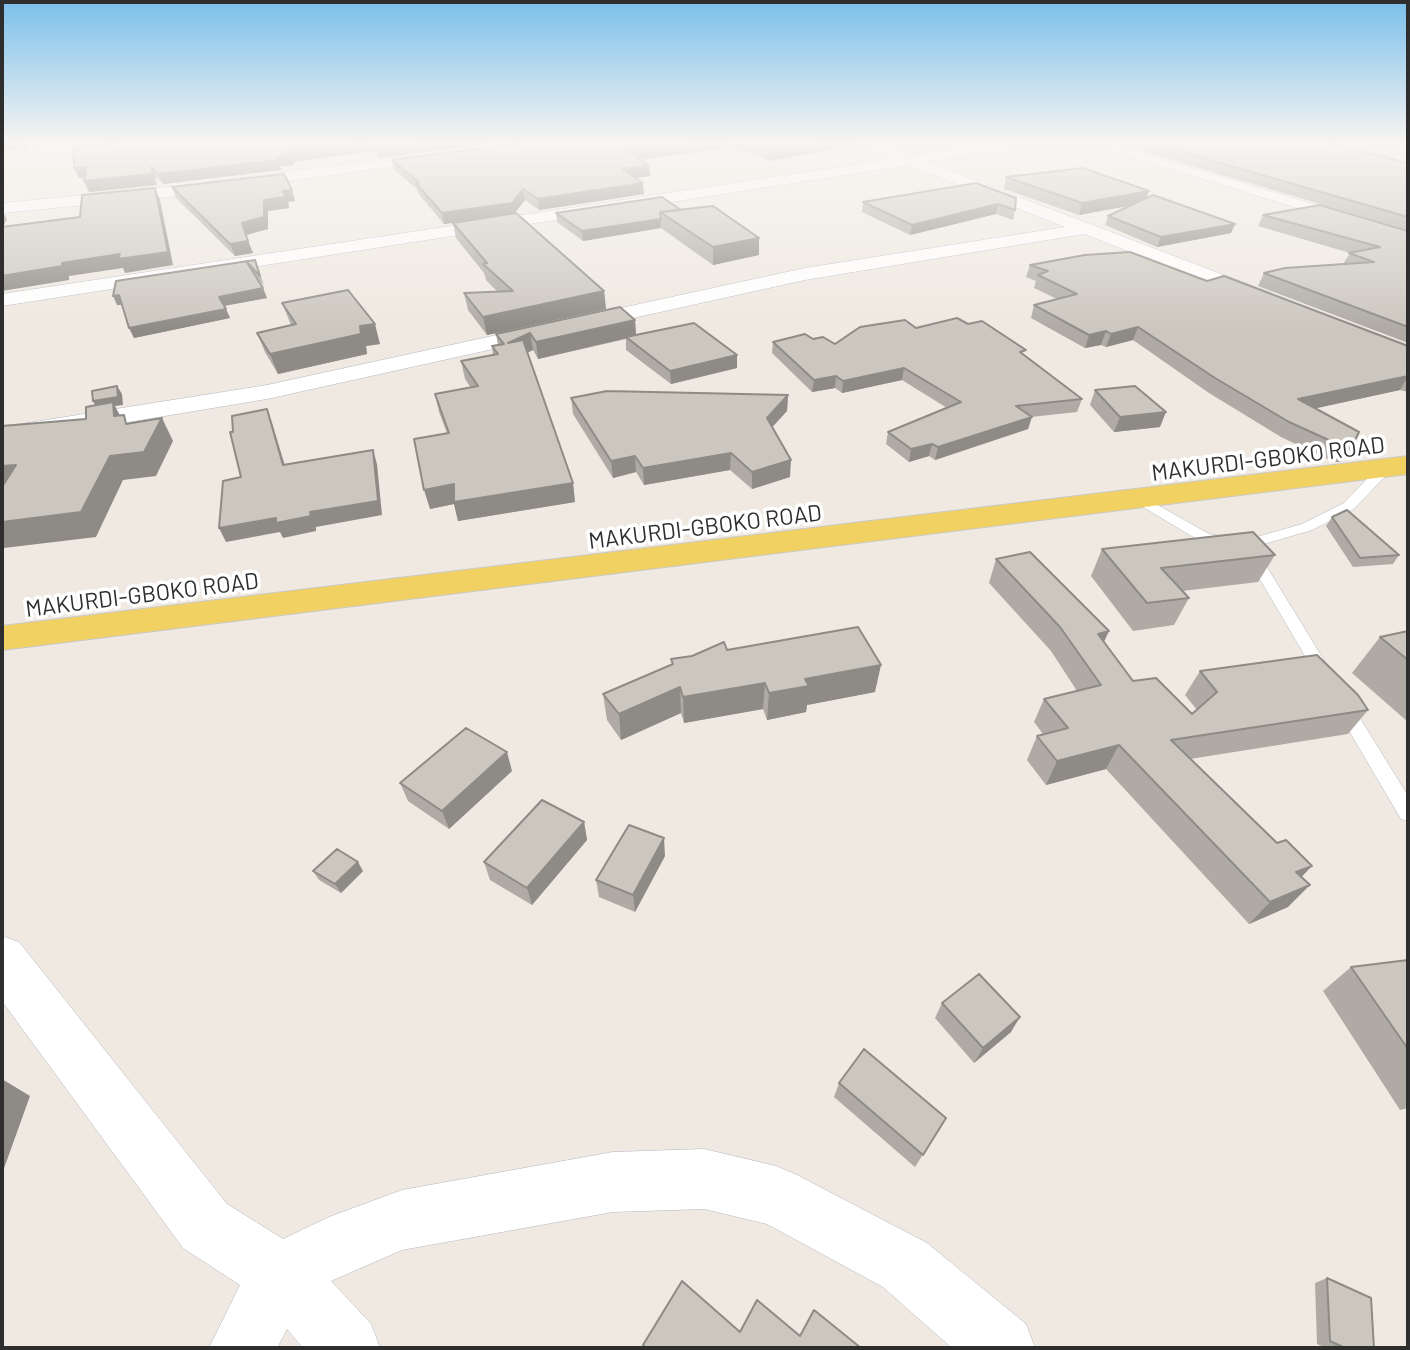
<!DOCTYPE html>
<html>
<head>
<meta charset="utf-8">
<style>
	body { margin:0 }
	#map { position:relative; width:1410px; height:1350px; overflow:hidden; background:#efe9e1; font-family:Barlow,sans-serif }
	canvas { display:block }
	.frame { position:absolute; inset:0; border:4px solid #2e2e2e; pointer-events:none }
</style>
</head>
<body>
<div id="map">
<canvas width="1410" height="1350"></canvas>
<div class="frame"></div>
</div>
<script>
const g = document.querySelector('canvas').getContext('2d');
g.lineJoin = 'round';
function shape(rows) {
  const path = new Path2D();
  for (const r of rows) {
    path.moveTo(r[0], r[1]);
    for (let i = 2; i < r.length; i += 2) path.lineTo(r[i], r[i + 1]);
  }
  return path;
}
function stroke(path, color, width, dash) {
  g.strokeStyle = color;
  g.lineWidth = width;
  g.lineCap = dash ? 'butt' : 'round';
  g.setLineDash(dash || []);
  g.stroke(path);
}
function paint(path, color) {
  g.fillStyle = color;
  g.fill(path, 'evenodd');
}
function label(font, color, halo, rows, align = 'center') {
  g.font = font + ' Barlow,sans-serif';
  g.lineWidth = 7;
  g.setLineDash([]);
  g.textBaseline = 'middle';
  g.strokeStyle = halo;
  g.fillStyle = color;
  for (const [text, x, y, turn = 0] of rows) {
    g.save();
    g.translate(x, y);
    g.rotate((+turn || 0) * Math.PI / 180);
    g.textAlign = isNaN(turn) ? turn : align;
    if (halo) g.strokeText(text, 0, 0);
    g.fillText(text, 0, 0);
    g.restore();
  }
}
const lane = shape([
	[1386,463,1393,467,1391,470,1354,509,1312,530,1247,549,1200,541,1128,498,1135,494,1140,495,1209,534,1246,540,1302,524,1344,503,1381,464,1386,463],
	[1252,549,1259,554,1330,670,1333,674,1330,678,1318,678,1245,554,1252,549],
	[1344,700,1350,702,1408,796,1408,821,1401,819,1335,707,1338,702,1344,700]
]);
const street = shape([
	[42,142,54,142,53,146,60,148,125,142,170,142,163,146,60,156,40,151,42,142],
	[854,142,871,142,911,157,1006,142,1035,142,1029,146,927,162,1271,293,1274,297,1271,301,1257,301,1084,234,805,280,267,399,2,443,2,427,267,385,805,268,1065,227,909,165,2,306,2,294,893,159,854,142],
	[1083,142,1103,142,1408,232,1408,242,1083,142],
	[442,152,447,153,447,159,178,196,2,213,2,203,178,186,442,152],
	[2,936,19,942,227,1204,283,1239,329,1217,402,1190,613,1152,704,1149,776,1166,797,1175,927,1243,1026,1324,1035,1348,952,1348,883,1287,767,1224,704,1209,613,1212,402,1250,331,1281,371,1324,380,1348,303,1348,287,1329,277,1348,209,1348,240,1285,183,1248,2,1001,2,936]
]);
const primary = shape([
	[1408,456,1408,474,2,650,2,626,1408,456]
]);
stroke(lane, '#b4b7c1', 1);
stroke(street, '#b4b7c1', 1);
stroke(primary, '#c9c9c9', 2);
paint(lane, '#fff');
paint(street, '#fff');
paint(primary, '#f2d163');
paint(shape([
	[131,142,501,142,379,158,372,151,293,162,294,165,280,166,281,170,163,184,156,177,157,185,89,192,84,178,79,178,74,168],
	[526,142,856,142,855,145,769,161,750,151,742,152,732,147,641,160,649,166,650,176,635,178,644,194,539,210,525,200,514,213,604,291,606,309,487,335,468,310,464,293,498,292,486,280,484,273,456,238,453,223,444,224,418,193,417,189,394,170,392,160],
	[1039,142,1058,142,1057,147],
	[1111,142,1324,142,1408,163,1408,230],
	[1006,177,1149,191,1146,198,1235,224,1231,233,1157,247,1105,225,1108,216,1131,205,1079,215,1004,189],
	[976,183,1015,210,1013,220,996,214,910,235,862,212,863,202],
	[172,187,295,201,288,202,289,208,268,211,268,229,246,235,253,253,235,256,176,198],
	[681,210,759,255,713,265,661,228,583,241,557,222,556,213],
	[1263,215,1408,231,1408,343,1258,286,1264,273,1343,264,1350,253,1258,226],
	[255,260,264,285,256,278,267,298,224,306,230,318,134,338,122,305,117,305],
	[1030,265,1207,281,1408,346,1408,392,1400,390,1315,408,1352,446,1343,461,1334,462,1281,437,1209,393,1133,340,1106,347,1101,345,1085,348,1031,318,1034,305,1057,299,1034,288,1036,281,1026,277],
	[282,303,380,344,366,346,367,354,278,374,265,352,257,333,291,325],
	[635,320,636,335,737,355,737,368,671,384,626,350,626,339,538,359,533,350,527,353,573,483,575,502,458,521,454,504,430,509,447,433,439,412,435,394,471,388,465,379,461,361,493,355,492,346,498,345,496,334],
	[916,328,1025,356,1082,399,1077,412,1031,417,1028,429,935,460,929,456,909,462,886,444,888,432,947,408,902,380,842,393,835,388,812,392,772,353,773,342,813,339,835,344],
	[1095,390,1160,427,1114,432,1090,405],
	[788,395,787,411,772,427,790,477,752,489,730,470,644,485,636,472,613,478,573,414,571,398],
	[1332,517,1399,555,1393,564,1353,567,1326,526],
	[1102,549,1275,555,1258,582,1182,591,1189,598,1174,625,1133,631,1091,576],
	[996,559,1104,642,1133,681,1192,714,1197,710,1185,695,1200,671,1368,710,1348,734,1190,759,1301,877,1288,907,1249,924,1106,769,1046,785,1027,760,1037,736,1043,734,1034,722,1044,699,1077,691,1051,651,989,583],
	[1408,631,1408,722,1352,673,1380,637],
	[727,650,875,692,807,705,806,712,767,720,763,709,684,723,681,713,621,740,607,720,603,694,672,664,671,659],
	[512,771,449,829,408,801,400,783],
	[584,822,587,840,532,905,490,880,484,862],
	[665,856,635,912,599,897,596,880],
	[313,871,363,871,341,893,319,880],
	[1408,960,1408,1108,1400,1110,1323,991,1351,967],
	[942,1003,1011,1032,974,1063,935,1018],
	[839,1083,946,1118,915,1167,834,1097],
	[1327,1278,1374,1348,1326,1348,1317,1344,1315,1283]
]), '#afaba4');
paint(shape([
	[2,142,31,142,27,148,2,150],
	[76,142,99,142,77,144],
	[369,142,372,151,293,162,294,165,280,166,281,170,163,184,158,174,277,157,288,152],
	[425,142,501,142,379,158,377,148],
	[700,142,732,142,732,147,630,161,629,151],
	[750,142,750,151,742,152,743,143],
	[823,142,856,142,855,145,769,161,769,151],
	[649,166,650,176,623,180,622,169],
	[86,167,90,177,79,178,74,168],
	[151,167,157,185,89,192,84,181],
	[643,183,644,194,539,210,538,199],
	[155,188,160,200,173,265,125,273,123,268,69,276,69,280,2,291,2,276,62,263],
	[523,189,525,200,514,214,444,224,442,213],
	[292,190,295,201,288,202,289,208,268,211,268,229,246,235,242,223,264,200,283,191],
	[1149,191,1145,203,1079,215,1082,203],
	[998,204,996,214,910,235,912,225],
	[2,210,7,219,2,229],
	[661,219,661,228,583,241,582,231],
	[1235,224,1231,233,1157,247,1161,237],
	[759,238,759,255,713,265,713,247],
	[248,241,253,253,235,256,230,244],
	[263,288,267,298,223,306,219,297],
	[604,291,606,309,487,335,483,317],
	[119,295,124,305,117,305,113,296],
	[226,309,230,318,134,338,129,328],
	[635,320,636,336,538,359,536,342],
	[375,324,380,344,366,346,367,354,278,374,270,354,360,326],
	[1138,327,1133,340,1106,347,1111,334],
	[1106,331,1101,345,1085,348,1089,335],
	[530,333,533,350,511,360,508,343],
	[737,355,737,368,671,384,670,371],
	[904,368,902,380,842,393,843,381],
	[836,376,835,388,812,392,814,380],
	[1408,376,1400,390,1290,414,1298,399],
	[117,386,122,394,123,405,115,406,125,425,114,416,97,409,93,401],
	[788,395,787,411,766,434,767,418],
	[267,409,272,423,289,479,283,465],
	[1166,412,1160,427,1114,432,1120,417],
	[1032,417,1028,429,935,460,938,447],
	[162,418,173,441,156,476,123,480,96,537,4,548,2,546,2,522,110,456],
	[932,444,929,456,909,462,911,449],
	[1352,446,1343,461,1334,462,1344,447],
	[373,450,377,464,382,515,316,527,316,531,283,538,280,532,226,542,219,528,310,512],
	[731,453,730,470,644,485,643,468],
	[635,456,636,472,613,478,611,461],
	[791,460,790,477,752,489,752,472],
	[16,465,2,492,2,466],
	[573,483,575,502,458,521,454,504,430,509,424,490,454,484],
	[1109,631,1098,655,1098,634],
	[881,665,875,692,807,705,806,712,767,720,769,693,805,679],
	[765,683,763,709,684,723,683,697],
	[680,687,681,713,621,740,619,714],
	[1119,745,1106,769,1046,785,1057,761],
	[507,752,512,771,449,829,442,811],
	[584,822,587,840,532,905,527,888],
	[664,838,665,856,635,912,633,895],
	[358,862,363,871,341,893,335,884],
	[1312,866,1291,888,1296,872],
	[1310,885,1288,907,1249,924,1270,902],
	[1020,1017,1011,1032,974,1063,983,1048],
	[2,1079,30,1096,2,1174]
]), '#8e8b86');
const building = shape([
	[131,142,368,142,288,152,291,155,277,157,278,160,158,174,151,167,153,174,84,181,86,167,74,168,73,147,131,142],
	[370,142,425,142,377,148,370,142],
	[526,142,700,142,629,151,649,166,622,169,643,183,538,199,523,189,512,203,442,213,416,183,419,182,392,160,526,142],
	[741,142,823,142,769,151,750,142,743,143,741,142],
	[1147,142,1324,142,1408,163,1408,217,1147,142],
	[1083,168,1149,191,1082,203,1006,177,1083,168],
	[284,174,292,190,283,191,286,197,264,200,264,217,242,223,248,241,230,244,172,187,284,174],
	[976,183,1016,198,1015,210,998,204,912,225,863,202,976,183],
	[155,188,168,252,118,259,120,254,62,263,62,266,2,276,2,227,80,217,82,195,155,188],
	[1153,195,1235,224,1161,237,1108,216,1153,195],
	[662,197,681,210,660,212,661,219,582,231,556,213,662,197],
	[1320,205,1408,231,1408,327,1264,273,1285,268,1374,262,1349,253,1380,247,1263,215,1320,205],
	[713,206,759,238,713,247,660,212,713,206],
	[516,213,604,291,483,317,464,293,513,291,483,264,487,263,453,223,516,213],
	[1130,252,1207,281,1224,276,1408,346,1408,376,1298,399,1359,432,1352,446,1344,447,1289,422,1215,378,1138,327,1111,334,1106,331,1089,335,1034,305,1077,294,1038,275,1048,271,1030,265,1085,255,1130,252],
	[255,260,260,276,246,261,263,288,219,297,226,309,129,328,119,295,113,296,116,281,255,260],
	[348,290,375,324,360,326,361,334,270,354,257,333,296,324,282,303,348,290],
	[620,307,635,320,536,342,530,333,508,343,523,340,573,483,454,502,454,484,424,490,414,439,449,433,435,394,478,386,461,361,498,354,492,346,504,344,496,334,620,307],
	[957,318,968,324,982,321,1026,350,1020,352,1082,399,1016,406,1032,417,938,447,932,444,911,449,888,432,961,402,904,368,843,381,836,376,814,380,773,342,805,334,813,339,823,337,835,344,860,327,905,320,916,328,957,318],
	[694,323,737,355,670,371,626,337,694,323],
	[117,386,118,397,93,401,92,391,117,386],
	[1135,386,1166,412,1120,417,1095,390,1135,386],
	[607,391,788,395,767,418,791,460,752,472,731,453,643,468,635,456,611,461,571,398,607,391],
	[113,402,114,416,124,415,126,424,162,418,144,452,110,456,81,512,2,522,2,487,16,465,2,466,2,426,86,419,86,407,113,402],
	[267,409,283,465,373,450,378,501,310,512,311,516,276,523,276,518,219,528,223,481,241,477,230,432,233,432,232,416,267,409],
	[1347,510,1399,555,1360,558,1332,517,1347,510],
	[1253,532,1275,555,1161,568,1189,598,1147,603,1102,549,1253,532],
	[1030,552,1109,631,1098,634,1133,681,1156,678,1192,714,1217,692,1200,671,1317,655,1358,695,1368,710,1171,740,1277,843,1286,840,1312,866,1296,872,1310,885,1270,902,1119,745,1057,761,1037,736,1068,728,1044,699,1101,685,1060,627,996,559,1030,552],
	[858,627,881,665,805,679,809,686,769,693,765,683,683,697,680,687,619,714,603,694,673,664,671,659,692,656,724,642,727,650,858,627],
	[1408,631,1408,660,1380,637,1408,631],
	[466,728,507,752,442,811,400,783,466,728],
	[542,800,584,822,527,888,484,862,542,800],
	[629,825,664,838,633,895,596,880,629,825],
	[337,849,358,862,335,884,313,871,337,849],
	[1408,960,1408,1049,1351,967,1408,960],
	[979,974,1020,1017,983,1048,942,1003,979,974],
	[864,1049,946,1118,923,1155,839,1083,864,1049],
	[1327,1278,1371,1298,1374,1348,1345,1348,1330,1341,1327,1278],
	[682,1281,740,1332,757,1300,800,1336,814,1310,861,1348,646,1348,643,1345,682,1281]
]);
paint(building, '#cbc7bf');
stroke(building, '#8e8b86', 2);
const sky = g.createLinearGradient(0, 0, 0, 331);
sky.addColorStop(0, '#7abfeb');
sky.addColorStop(0.43, '#f8f5f2');
sky.addColorStop(1, '#f8f5f200');
g.fillStyle = sky;
g.fillRect(0, 0, 1410, 331);
label('23px', '#2e2e2e', '#fff', [
	["MAKURDI-GBOKO ROAD",1268,459,-7],
	["MAKURDI-GBOKO ROAD",705,527,-7],
	["MAKURDI-GBOKO ROAD",142,595,-7]
]);
</script>
</body>
</html>
